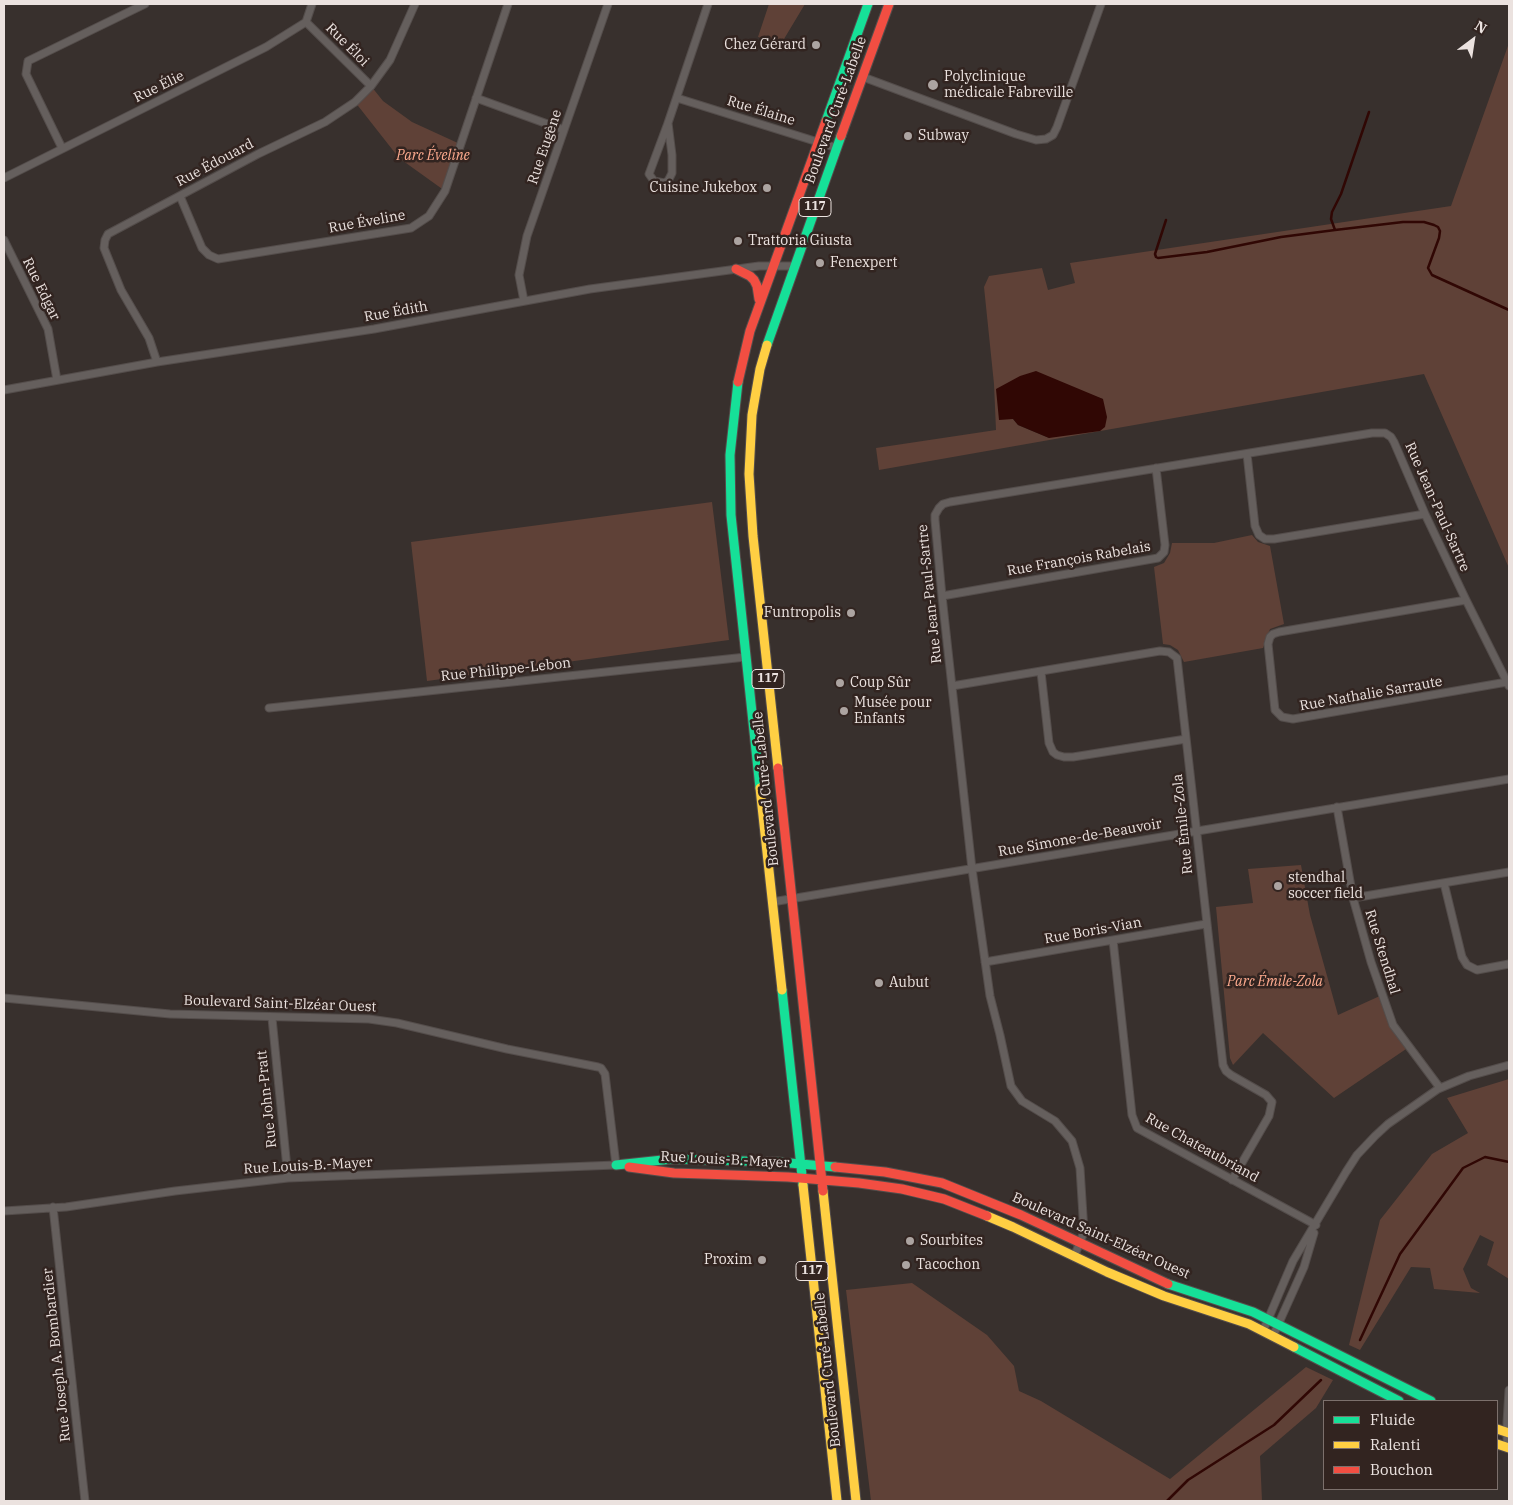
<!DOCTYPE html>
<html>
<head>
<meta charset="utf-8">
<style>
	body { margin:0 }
	#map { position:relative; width:1513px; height:1505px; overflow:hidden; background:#38302d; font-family:"IBM Plex Serif",serif }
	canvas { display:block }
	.frame { position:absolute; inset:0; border:5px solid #ebe2df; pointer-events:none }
	.legend { position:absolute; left:1323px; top:1400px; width:175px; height:90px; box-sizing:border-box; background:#322420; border:1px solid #7c706c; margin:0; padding:6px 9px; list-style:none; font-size:15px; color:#ebe2df }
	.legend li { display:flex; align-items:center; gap:10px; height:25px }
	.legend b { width:25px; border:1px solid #7c706c }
	.north { position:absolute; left:1448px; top:15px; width:50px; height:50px; -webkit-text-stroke:4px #322420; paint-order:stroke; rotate:31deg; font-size:14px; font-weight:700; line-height:20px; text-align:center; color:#ebe2df }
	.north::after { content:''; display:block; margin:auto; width:18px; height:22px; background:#ebe2df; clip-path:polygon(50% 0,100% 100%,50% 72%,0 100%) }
</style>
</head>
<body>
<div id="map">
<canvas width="1513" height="1505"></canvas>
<div class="frame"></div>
<ul class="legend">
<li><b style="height:6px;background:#16e098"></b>Fluide</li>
<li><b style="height:6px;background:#ffcf43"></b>Ralenti</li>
<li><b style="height:6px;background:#f24e42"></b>Bouchon</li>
</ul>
<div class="north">N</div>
</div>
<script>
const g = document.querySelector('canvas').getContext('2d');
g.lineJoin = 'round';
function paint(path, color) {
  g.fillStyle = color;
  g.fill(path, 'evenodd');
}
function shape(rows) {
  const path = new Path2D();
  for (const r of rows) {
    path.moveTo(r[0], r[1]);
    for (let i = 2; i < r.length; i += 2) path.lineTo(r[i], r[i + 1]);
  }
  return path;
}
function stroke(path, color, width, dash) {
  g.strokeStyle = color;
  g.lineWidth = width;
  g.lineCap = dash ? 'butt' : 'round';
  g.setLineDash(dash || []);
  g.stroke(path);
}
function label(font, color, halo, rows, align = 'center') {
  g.font = font + ' "IBM Plex Serif",serif';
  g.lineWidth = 5;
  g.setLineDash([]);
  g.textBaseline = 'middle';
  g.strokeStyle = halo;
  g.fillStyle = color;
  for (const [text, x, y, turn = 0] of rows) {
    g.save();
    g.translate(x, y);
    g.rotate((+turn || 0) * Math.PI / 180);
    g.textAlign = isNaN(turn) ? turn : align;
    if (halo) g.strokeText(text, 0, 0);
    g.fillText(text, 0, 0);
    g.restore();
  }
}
paint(shape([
	[769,4,805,4,781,44,758,37],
	[1509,43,1509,568,1424,374,879,470,876,448,996,430,994,384,984,287,989,276,1042,268,1048,290,1075,283,1070,263,1451,206],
	[1083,392,1103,399,1049,438,1018,425,1013,419],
	[371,86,383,101,412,122,460,144,445,191,399,158,355,102],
	[712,502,729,640,427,681,411,542],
	[1252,535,1258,542,1270,546,1284,624,1270,629,1263,648,1184,662,1178,650,1170,645,1163,644,1154,567,1164,563,1170,553,1172,543,1214,543],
	[1301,865,1310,915,1338,1015,1382,995,1393,1025,1409,1047,1334,1098,1263,1033,1233,1065,1230,1058,1216,907,1253,903,1248,869],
	[1509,1079,1509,1279,1487,1265,1494,1242,1480,1235,1463,1269,1471,1288,1480,1293,1434,1289,1430,1268,1411,1267,1360,1350,1349,1345,1380,1220,1432,1154,1468,1133,1447,1098],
	[912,1283,987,1335,1014,1366,1019,1391,1041,1401,1170,1479,1306,1367,1333,1380,1316,1408,1260,1456,1262,1501,871,1501,846,1290]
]), '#5f4137');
paint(shape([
	[1036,371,1103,399,1107,417,1105,427,1100,431,1049,438,1018,425,1013,419,999,420,996,389,1020,376]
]), '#300704');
stroke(shape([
	[1166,220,1155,254,1156,257,1158,258,1207,252,1281,237,1335,230,1403,222,1424,222,1434,225,1438,227,1440,231,1439,238,1428,268,1432,275,1509,310],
	[1335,230,1331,219,1332,212,1341,194,1369,112],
	[1360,1340,1400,1254,1463,1168,1485,1157,1509,1162],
	[1167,1501,1188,1480,1274,1425,1321,1380]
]), '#300704', 2.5);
const street = shape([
	[306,22,371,86],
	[863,77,1016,134,1036,140,1046,139,1053,135,1057,127,1101,4],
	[476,98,564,130],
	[677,98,837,148],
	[668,123,672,155,672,173,668,181,664,183,654,181,649,174,668,123,708,4],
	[62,148,26,74,28,61,145,4],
	[4,178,266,47,306,22,312,4],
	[180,196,202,248,209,255,218,259,411,228,429,216,445,191,508,4],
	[4,240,48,329,57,380],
	[524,301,519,275,527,236,608,4],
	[157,362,149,338,121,290,104,248,105,240,108,234,258,154,325,122,355,102,371,86,390,60,415,4],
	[4,390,157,362,374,329,590,289,759,266,793,266],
	[1247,454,1255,526,1259,535,1265,539,1274,539,1425,514],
	[942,596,1158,558,1164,552,1165,545,1156,468],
	[1466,600,1279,632,1273,634,1270,637,1268,644,1275,710,1282,717,1293,719,1507,682],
	[1041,672,1049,743,1053,752,1057,755,1064,757,1073,757,1186,739],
	[952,686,1160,651,1169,652,1177,658,1223,1065,1226,1071,1231,1075,1266,1095,1272,1102,1269,1116,1232,1180],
	[269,708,746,657],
	[1337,807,1353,898,1371,962,1393,1025,1440,1088],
	[1444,883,1462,957,1467,965,1477,970,1509,964],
	[1353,898,1509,872],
	[772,902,1509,779],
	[1113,940,1132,1115,1137,1128,1316,1225],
	[985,962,1206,924],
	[4,998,170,1014,369,1019,397,1023,507,1049,598,1067,601,1068,605,1074,616,1165,288,1178,175,1191,66,1207,4,1211],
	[272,1018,288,1178],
	[53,1207,85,1501],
	[1074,1257,1084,1232,1080,1168,1072,1141,1055,1121,1022,1101,1011,1086,1000,1035,990,996,972,869,942,596,935,520,935,515,939,508,943,504,950,502,1372,433,1385,433,1391,437,1394,442,1425,514,1466,600,1509,686],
	[1263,1331,1293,1261,1346,1172,1357,1155,1375,1136,1388,1124,1438,1089,1469,1076,1509,1065],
	[1273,1336,1304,1267,1314,1233],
	[1507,1448,1507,1422,1509,1390]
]);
const fast = shape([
	[826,121,868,4],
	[767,345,841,136],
	[738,382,730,455,731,515,760,788],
	[782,990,803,1185],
	[616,1165,672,1159,778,1162,835,1167],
	[1168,1284,1253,1312,1431,1401],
	[1294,1347,1399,1401]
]);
const slow = shape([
	[767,345,760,369,752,415,749,474,753,536,778,768],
	[760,788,782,990],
	[803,1185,837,1501],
	[823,1191,856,1501],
	[987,1216,1013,1227,1107,1272,1164,1296,1249,1324,1294,1347],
	[1497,1429,1509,1433],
	[1497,1444,1509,1448]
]);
const jam = shape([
	[841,136,889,4],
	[736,269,750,276,754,280,757,286,759,299],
	[738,382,750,331,826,121],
	[778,768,823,1191],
	[629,1167,674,1173,788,1177,859,1183,902,1189,944,1199,987,1216],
	[835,1167,885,1172,942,1183,1021,1215,1168,1284]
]);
stroke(street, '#544d4b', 9);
stroke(fast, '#544d4b', 11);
stroke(slow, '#544d4b', 11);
stroke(jam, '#544d4b', 11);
stroke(street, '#655f5d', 7);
stroke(fast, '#16e098', 9);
stroke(slow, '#ffcf43', 9);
stroke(jam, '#f24e42', 9);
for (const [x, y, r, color] of [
	[816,45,5,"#aca4a1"],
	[933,85,6,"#aca4a1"],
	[908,136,5,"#aca4a1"],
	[767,188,5,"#aca4a1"],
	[738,241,5,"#aca4a1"],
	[820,263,5,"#aca4a1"],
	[851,613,5,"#aca4a1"],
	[840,683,5,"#aca4a1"],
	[844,711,5,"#aca4a1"],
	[1278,886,5,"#aca4a1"],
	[879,983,5,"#aca4a1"],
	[910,1241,5,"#aca4a1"],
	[762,1260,5,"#aca4a1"],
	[906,1265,5,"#aca4a1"]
]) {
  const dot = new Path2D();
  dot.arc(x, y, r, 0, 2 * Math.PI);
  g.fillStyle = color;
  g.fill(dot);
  stroke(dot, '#322420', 2);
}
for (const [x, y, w] of [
	[815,207,32],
	[768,679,32],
	[812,1271,32]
]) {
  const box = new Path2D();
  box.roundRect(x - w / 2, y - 9.5, w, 19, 4);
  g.fillStyle = '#322420';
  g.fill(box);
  stroke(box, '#ebe2df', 1);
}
label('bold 12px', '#ebe2df', null, [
	["117",815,207],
	["117",768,679],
	["117",812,1271]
]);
label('14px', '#ebe2df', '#322420', [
	["Rue Éloi",347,45,45],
	["Rue Élie",159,87,-26],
	["Boulevard Curé-Labelle",836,110,-70],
	["Rue Élaine",761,111,17],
	["Rue Eugène",545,147,-71],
	["Rue Édouard",215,163,-28],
	["Rue Éveline",367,222,-10],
	["Rue Edgar",41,289,64],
	["Rue Édith",396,312,-10],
	["Rue Jean-Paul-Sartre",1437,507,66],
	["Rue François Rabelais",1079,559,-10],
	["Rue Jean-Paul-Sartre",930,594,-96],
	["Rue Philippe-Lebon",506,670,-6],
	["Rue Nathalie Sarraute",1371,694,-10],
	["Boulevard Curé-Labelle",766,789,-96],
	["Rue Émile-Zola",1183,824,-96],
	["Rue Simone-de-Beauvoir",1080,838,-10],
	["Rue Boris-Vian",1093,931,-10],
	["Rue Stendhal",1382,952,73],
	["Boulevard Saint-Elzéar Ouest",280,1004,2],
	["Rue John-Pratt",267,1099,-96],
	["Rue Chateaubriand",1202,1148,29],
	["Rue Louis-B.-Mayer",725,1160,3],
	["Rue Louis-B.-Mayer",308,1166,-3],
	["Boulevard Saint-Elzéar Ouest",1101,1236,24],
	["Rue Joseph A. Bombardier",57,1355,-96],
	["Boulevard Curé-Labelle",828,1370,-96]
]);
label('14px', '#ebe2df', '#322420', [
	["Chez Gérard",806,45,"right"],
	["Polyclinique",944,77],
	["médicale Fabreville",944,93],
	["Subway",918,136],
	["Cuisine Jukebox",757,188,"right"],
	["Trattoria Giusta",748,241],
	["Fenexpert",830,263],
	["Funtropolis",841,613,"right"],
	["Coup Sûr",850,683],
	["Musée pour",854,703],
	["Enfants",854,719],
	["stendhal",1288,878],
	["soccer field",1288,894],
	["Aubut",889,983],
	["Sourbites",920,1241],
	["Proxim",752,1260,"right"],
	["Tacochon",916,1265]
], 'left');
label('italic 14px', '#feab8f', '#322420', [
	["Parc Éveline",433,156],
	["Parc Émile-Zola",1275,982]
]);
</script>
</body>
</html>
